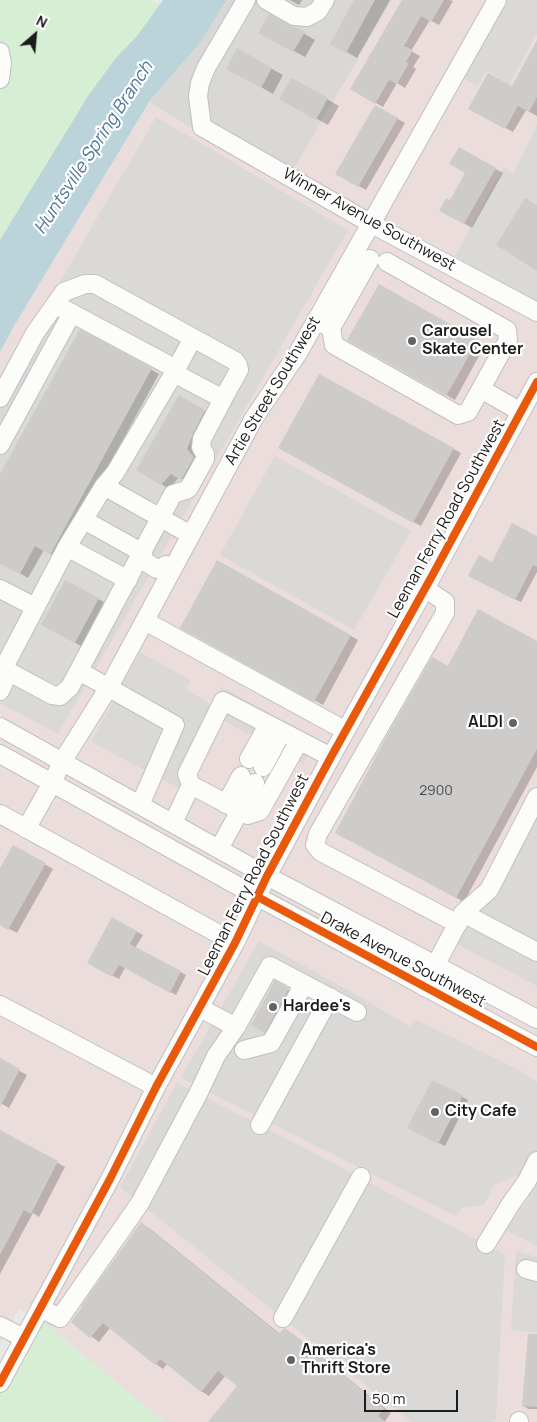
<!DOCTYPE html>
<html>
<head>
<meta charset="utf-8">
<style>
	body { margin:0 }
	#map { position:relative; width:537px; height:1422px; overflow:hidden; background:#eae8e5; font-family:Manrope,sans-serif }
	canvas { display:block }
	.north { position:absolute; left:10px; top:10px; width:50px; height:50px; -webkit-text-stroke:4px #fff; paint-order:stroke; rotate:27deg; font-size:14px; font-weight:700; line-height:20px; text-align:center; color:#1c1c1c }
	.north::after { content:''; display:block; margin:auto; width:18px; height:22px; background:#1c1c1c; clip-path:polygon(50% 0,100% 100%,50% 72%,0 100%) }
	.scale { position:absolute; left:364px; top:1390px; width:94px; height:22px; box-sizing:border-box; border:2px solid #1c1c1c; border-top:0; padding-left:6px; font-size:15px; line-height:18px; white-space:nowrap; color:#1c1c1c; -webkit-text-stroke:4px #fff; paint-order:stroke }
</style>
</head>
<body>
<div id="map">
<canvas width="537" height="1422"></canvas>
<div class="north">N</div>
<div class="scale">50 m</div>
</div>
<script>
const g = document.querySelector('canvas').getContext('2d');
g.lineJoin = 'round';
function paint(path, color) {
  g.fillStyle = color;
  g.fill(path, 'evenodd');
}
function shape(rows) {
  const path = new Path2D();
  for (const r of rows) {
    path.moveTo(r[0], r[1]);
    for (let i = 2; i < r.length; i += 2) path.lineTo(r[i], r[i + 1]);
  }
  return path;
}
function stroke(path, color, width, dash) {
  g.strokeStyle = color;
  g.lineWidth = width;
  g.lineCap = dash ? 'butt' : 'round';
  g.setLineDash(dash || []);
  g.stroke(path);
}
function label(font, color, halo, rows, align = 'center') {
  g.font = font + ' Manrope,sans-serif';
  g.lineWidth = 4.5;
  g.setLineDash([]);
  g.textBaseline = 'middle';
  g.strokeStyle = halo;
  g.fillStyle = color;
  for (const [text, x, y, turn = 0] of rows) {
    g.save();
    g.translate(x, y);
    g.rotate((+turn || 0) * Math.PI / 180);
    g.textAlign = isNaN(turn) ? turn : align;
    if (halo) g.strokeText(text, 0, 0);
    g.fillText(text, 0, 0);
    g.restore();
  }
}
paint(shape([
	[227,0,393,0,284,186,149,102,200,43]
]), '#d9d8d6');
paint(shape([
	[392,0,537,0,537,1422,164,1422,36,1316,19,1309,0,1344,0,352,14,326,149,102,284,186]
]), '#ebdddb');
paint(shape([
	[0,0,150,0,160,5,137,36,115,59,88,96,0,240],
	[36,1316,164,1422,0,1422,0,1383]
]), '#d5eed4');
paint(shape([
	[507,0,537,0,537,33,509,85,487,70,478,86,462,77],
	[156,117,348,230,58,734,0,703,0,384],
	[537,125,537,205,525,198,496,245,537,271,537,302,455,256,503,167,513,174],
	[275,456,411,531,354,630,220,555],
	[140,652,191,680,186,690,211,704,202,723,222,687,317,739,303,764,223,720,185,790,169,783,91,742],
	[537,785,537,986,453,942],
	[259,941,364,999,409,1026,417,1020,517,1069,537,1082,537,1246,506,1230,529,1198,521,1174,494,1185,484,1205,462,1208,456,1216,181,1078],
	[275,979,294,989,270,1035,251,1025],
	[432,1080,463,1095,438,1144,408,1128],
	[177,1083,301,1146,505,1255,496,1419,490,1422,411,1422,120,1187],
	[516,1251,537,1257,537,1332,511,1331]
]), '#dad9d8');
paint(shape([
	[163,0,227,0,200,43,149,102,14,326,0,352,0,240,88,96,115,59,137,36]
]), '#bbd4da');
paint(shape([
	[290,0,302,0,299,5],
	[356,0,390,0,357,58,332,43],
	[403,0,450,0,453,1,439,25,430,20,411,51,420,56,413,67,416,69,405,88,397,83,383,107,352,89],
	[295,28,315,40,305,57,260,32],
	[537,43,537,116,526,110,513,132,470,108,513,88],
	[238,50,283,75,273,94,228,68],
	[292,79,339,106,328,125,281,99],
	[375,106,405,123,366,190,337,174],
	[459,149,503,173,472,228,441,210,450,202,467,172],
	[379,285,485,345,455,400,349,340],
	[80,331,159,374,58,558,44,550,28,578,0,562,0,476],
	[320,375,461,453,421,526,280,448],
	[179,396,212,415,200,439,194,454,201,462,190,483,179,477,169,489,138,469],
	[537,537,537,572,521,602,476,579,493,563],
	[217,562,358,640,323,705,181,627],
	[66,582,104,602,81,646,43,625],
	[537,642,537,767,464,902,336,832,448,667],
	[13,846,53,869,17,933,0,924,0,871],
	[113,919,143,935,135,948,186,975,176,995,125,968,119,979,89,963],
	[275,982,294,993,271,1035,253,1025],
	[0,1060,27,1075,9,1108,0,1103],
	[433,1081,468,1100,445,1146,415,1131],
	[0,1131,65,1167,39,1217,33,1213,0,1274],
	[141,1224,149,1228,280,1334,293,1334,391,1413,385,1421,386,1422,209,1422,238,1385,226,1375,209,1396,201,1391,167,1364,163,1369,156,1364,110,1328,99,1342,72,1322],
	[537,1336,537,1409,529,1409,523,1406]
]), '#0003');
paint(shape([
	[354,0,375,0,346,53,330,44],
	[402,0,444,0,431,22,421,16,404,46,413,50,406,62,409,63,397,84,389,80,375,104,350,89],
	[269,14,289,25,295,27,305,32,293,52,258,33],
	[537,40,537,97,529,112,518,106,505,129,468,109,488,73,512,86],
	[237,48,272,68,261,88,226,69],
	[292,78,328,98,316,120,279,99],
	[375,105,398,118,358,187,335,174],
	[459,147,496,168,464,224,439,211,446,198,450,200,465,173,449,164],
	[525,198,537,205,537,271,496,245],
	[379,284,478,340,446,396,347,340],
	[80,329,152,368,50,555,35,546,20,574,0,564,0,474],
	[319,374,454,448,413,523,278,448],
	[179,395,205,410,193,434,187,449,194,457,181,480,171,474,161,485,136,470],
	[512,523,537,536,537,567,533,565,515,600,468,576,479,555,492,562],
	[217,560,351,635,314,702,180,628],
	[65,580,99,598,75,643,41,625],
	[478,609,537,641,537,749,456,898,335,833,390,730,432,657,448,666],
	[13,845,46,863,8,930,0,925,0,868],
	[112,917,137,931,130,944,181,971,170,993,119,965,112,977,87,963],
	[275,980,289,988,265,1033,251,1025],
	[0,1058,20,1069,0,1107],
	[432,1080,463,1095,438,1144,407,1128],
	[0,1130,58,1161,31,1214,24,1210,0,1255],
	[141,1222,279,1334,283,1329,285,1328,384,1408,378,1416,386,1422,208,1422,237,1386,218,1371,201,1392,160,1359,155,1365,103,1323,90,1338,71,1322,82,1307,81,1306],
	[528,1334,537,1334,537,1407,522,1406]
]), '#ceccca');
const minor = shape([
	[246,0,206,68,200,83,198,96,202,127,370,223,537,312],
	[266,0,294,16,307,17,318,11,325,0],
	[0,52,2,63,0,79],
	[62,308,176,369],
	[316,320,331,328,334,345,458,415,468,412,508,340,507,330,387,262],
	[331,328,370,259],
	[174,373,193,338],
	[481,389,521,412],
	[0,398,35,333,64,292,85,284,95,284,235,361,238,365,239,370,223,399,174,373,115,473,104,486],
	[0,445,72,313],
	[84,520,143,553],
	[67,547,128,580],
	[143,553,144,561,157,569,162,568,166,565],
	[425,588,445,602,445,613,318,834,315,845,321,852,458,924],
	[0,589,35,607],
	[145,621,346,731],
	[0,667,52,695,60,696,70,687,173,494,186,490,189,488,205,459,205,454,201,447,202,439,223,399],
	[79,671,175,725,140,805],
	[1,673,67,547,104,486,191,535],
	[0,691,5,680,1,673],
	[0,727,267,876,537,1019],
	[0,754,256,896,537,1047],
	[249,759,268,725],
	[263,767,282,732],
	[191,785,248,815,260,811,299,741],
	[226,804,241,776],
	[0,814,235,943],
	[173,823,191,785,187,774,223,701,331,757],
	[26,829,52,783,62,762,109,687,254,418,298,353,497,0],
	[219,849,255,783],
	[463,913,537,952],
	[424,987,463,913,489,890,537,797],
	[0,1005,156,1087],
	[200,1008,236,1027],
	[244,1050,271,1043,304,984],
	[260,1125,330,997],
	[486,1244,510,1205,527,1181,537,1161],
	[526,1269,537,1272],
	[40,1308,60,1318,140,1203,198,1094,216,1056,236,1027,270,966,357,1012],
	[283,1318,361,1177],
	[0,1326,24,1338],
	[0,1383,110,1179,156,1087,235,943,267,876,331,757,432,576,537,382],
	[519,1422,519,1421]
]);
stroke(minor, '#c1c0bf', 20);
stroke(minor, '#fcfcfb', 18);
stroke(shape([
	[256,896,537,1047],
	[0,1383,110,1179,156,1087,235,943,267,876,331,757,432,576,537,382]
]), '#e8590c', 8);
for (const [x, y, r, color] of [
	[412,341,5,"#646362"],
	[513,723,5,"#646362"],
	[273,1007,5,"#646362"],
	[435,1112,5,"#646362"],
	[291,1360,5,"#646362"]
]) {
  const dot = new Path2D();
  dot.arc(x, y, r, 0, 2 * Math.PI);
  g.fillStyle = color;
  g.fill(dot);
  stroke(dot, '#fff', 2);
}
label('14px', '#484848', null, [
	["2900",436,791]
]);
label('16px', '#1c1c1c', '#fff', [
	["Winner Avenue Southwest",369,220,29],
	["Artie Street Southwest",273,391,-59],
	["Leeman Ferry Road Southwest",447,519,-61],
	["Leeman Ferry Road Southwest",254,875,-63],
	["Drake Avenue Southwest",403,960,28]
]);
label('bold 16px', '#1c1c1c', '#fff', [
	["Carousel",422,332],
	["Skate Center",422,350],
	["ALDI",503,723,"right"],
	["Hardee's",283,1007],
	["City Cafe",445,1112],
	["America's",301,1351],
	["Thrift Store",301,1369]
], 'left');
label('italic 18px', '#4f769a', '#fff', [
	["Huntsville Spring Branch",94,148,-57]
]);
</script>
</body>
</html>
